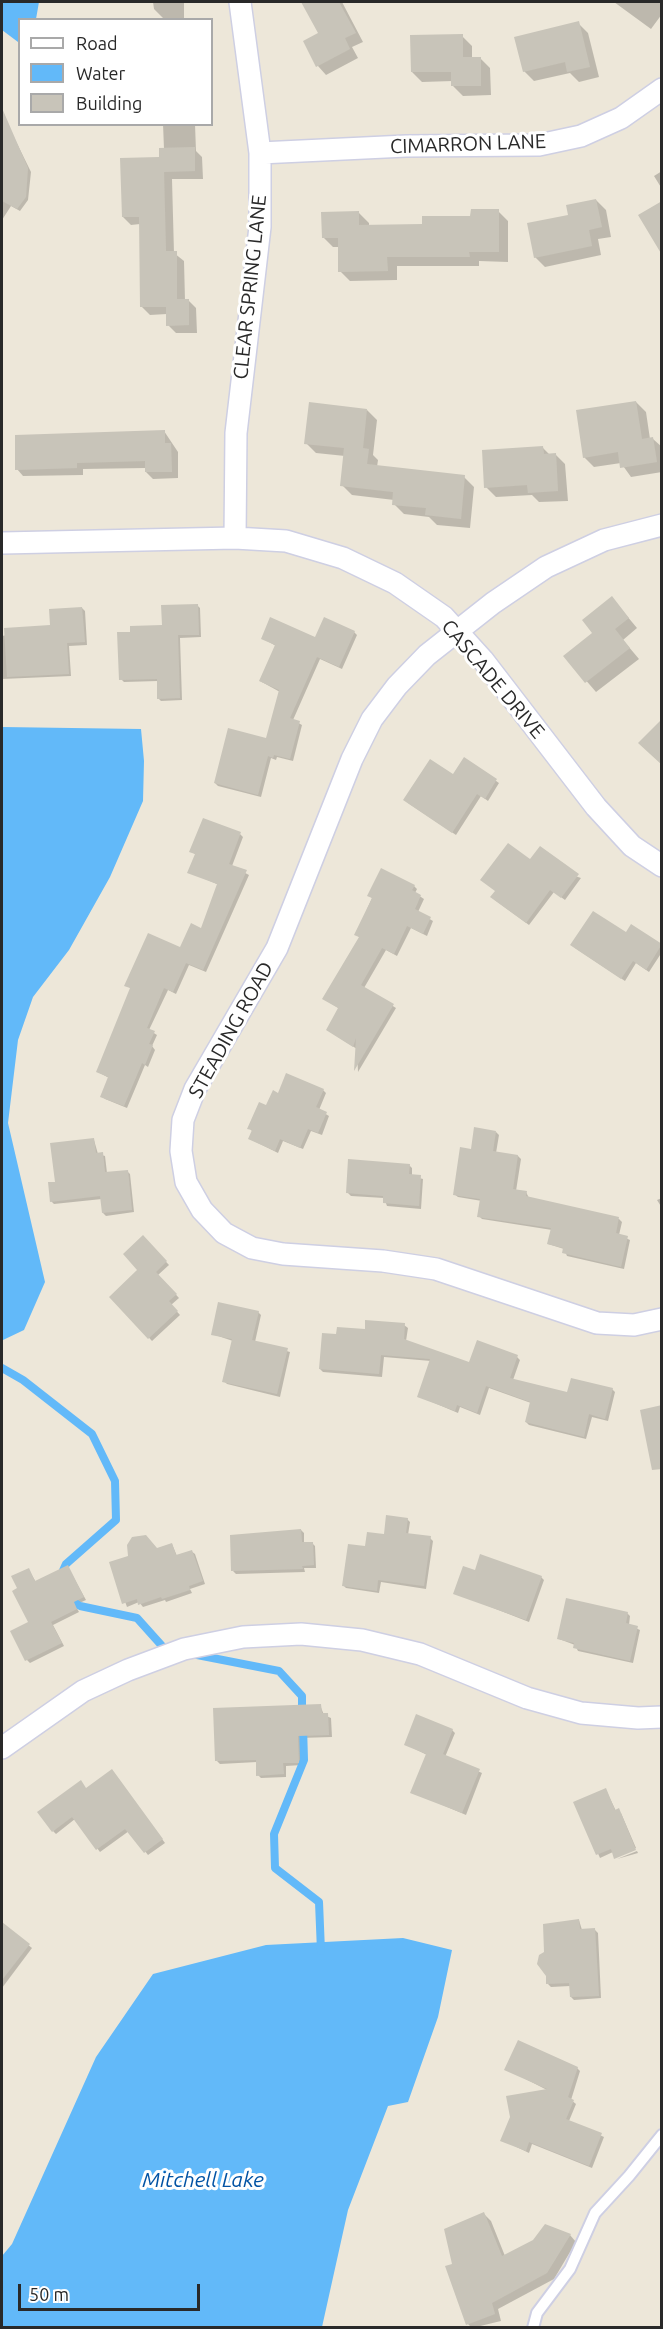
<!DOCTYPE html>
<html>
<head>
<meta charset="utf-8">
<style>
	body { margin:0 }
	#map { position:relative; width:663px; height:2329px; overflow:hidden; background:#ede7d9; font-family:Ubuntu,sans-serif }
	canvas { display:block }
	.frame { position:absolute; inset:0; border:3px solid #292929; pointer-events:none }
	.legend { position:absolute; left:18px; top:18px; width:195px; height:108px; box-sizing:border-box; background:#fff; border:2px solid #a9a9a9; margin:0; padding:8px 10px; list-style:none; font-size:18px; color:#292929 }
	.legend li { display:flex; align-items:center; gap:12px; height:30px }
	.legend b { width:30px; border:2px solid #a9a9a9 }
	.scale { position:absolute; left:18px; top:2284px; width:182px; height:27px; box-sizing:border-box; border:3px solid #292929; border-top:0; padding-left:8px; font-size:18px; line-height:21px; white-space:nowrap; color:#292929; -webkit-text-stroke:4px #fff; paint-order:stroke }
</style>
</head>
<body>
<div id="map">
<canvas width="663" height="2329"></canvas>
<div class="frame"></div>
<ul class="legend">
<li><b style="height:8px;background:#fff"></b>Road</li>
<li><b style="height:16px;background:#62b9f9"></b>Water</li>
<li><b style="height:16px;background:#c8c4b9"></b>Building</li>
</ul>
<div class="scale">50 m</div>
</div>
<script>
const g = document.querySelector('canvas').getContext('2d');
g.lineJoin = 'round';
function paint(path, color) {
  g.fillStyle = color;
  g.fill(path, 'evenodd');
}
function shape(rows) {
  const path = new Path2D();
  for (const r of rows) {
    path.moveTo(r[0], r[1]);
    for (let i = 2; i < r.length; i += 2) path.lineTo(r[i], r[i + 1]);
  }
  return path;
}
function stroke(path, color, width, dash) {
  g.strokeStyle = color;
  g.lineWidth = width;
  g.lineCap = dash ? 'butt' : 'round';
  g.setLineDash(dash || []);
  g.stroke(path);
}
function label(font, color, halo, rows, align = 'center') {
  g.font = font + ' Ubuntu,sans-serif';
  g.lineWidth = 6;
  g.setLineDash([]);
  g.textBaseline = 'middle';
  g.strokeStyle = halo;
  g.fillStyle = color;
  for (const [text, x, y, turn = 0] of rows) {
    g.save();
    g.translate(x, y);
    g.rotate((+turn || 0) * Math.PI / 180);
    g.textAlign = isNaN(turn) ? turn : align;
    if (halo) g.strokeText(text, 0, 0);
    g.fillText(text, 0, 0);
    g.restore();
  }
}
paint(shape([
	[2,2,39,2,36,19,20,20,18,42,2,30],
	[2,727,141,729,144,761,143,801,110,877,69,950,33,997,18,1040,8,1123,45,1282,24,1330,3,1340],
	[403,1938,452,1950,438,2017,408,2102,388,2106,348,2210,322,2327,2,2327,2,2256,12,2244,96,2057,153,1974,266,1945]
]), '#62b9f9');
paint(shape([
	[153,2,184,2,184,18,164,19,154,9],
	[303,2,342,2,363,42,352,47,358,58,326,75,318,66,320,34],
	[614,2,662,2,662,14,651,29],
	[578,23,588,33,599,77,579,82,570,73,534,81,524,71],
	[462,36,472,46,472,58,480,58,490,68,491,95,463,96,453,86,453,81,422,82,412,72],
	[6,121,31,172,28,200,20,211,11,206,2,220,2,123],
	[163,124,195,124,196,151,202,157,203,179,172,179,174,253,184,261,185,300,188,300,196,308,197,333,176,333,168,325,167,314,150,315,142,307,140,224,131,225,123,217,161,158,164,149],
	[662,171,662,189,654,176],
	[596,200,606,210,611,237,598,239,601,255,545,267,535,257,569,216],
	[498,211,508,221,508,262,479,261,479,266,397,266,397,280,350,281,340,271,340,247,333,247,323,237,359,213,369,223,369,226,423,225],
	[636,402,646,412,650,439,653,439,662,447,662,472,631,477,621,463,594,467,584,457],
	[367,410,377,420,373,455,378,460,377,467,464,477,474,487,470,528,437,525,429,517,404,514,394,504,394,500,352,495,342,485,345,456,316,453,306,443],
	[164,431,178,452,178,478,153,479,146,472,146,468,83,469,83,475,23,476,17,469],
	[543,448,550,455,555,454,565,464,568,501,539,502,532,495,496,497,486,487],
	[612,598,637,628,623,640,639,659,596,692,565,656,594,633],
	[197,605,200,608,201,637,180,638,182,700,161,701,158,698,158,681,124,682,121,679,131,634,163,626],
	[82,608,85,611,87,645,69,646,71,676,2,679,2,636,52,626],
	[354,632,357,635,342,669,320,659,293,720,302,725,293,761,277,757,276,760,271,758,261,797,218,786,215,783,267,740,280,692,260,681,276,646,262,638,316,639],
	[464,759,499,783,488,801,481,796,456,835,408,803,453,776],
	[240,834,243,837,232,866,249,875,206,972,189,965,176,994,168,990,149,1030,157,1035,152,1046,155,1050,148,1067,145,1065,127,1108,105,1099,102,1096,109,1078,98,1072,132,989,126,985,181,949,202,930,219,885,189,872,196,855,191,851],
	[531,861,581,878,565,900,554,892,529,925,495,900],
	[414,886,417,889,415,893,424,899,418,912,433,921,427,936,411,928,397,956,386,950,364,988,396,1008,358,1072,357,1049,327,1030,340,1009,327,1001,360,938,356,934,372,898,369,895],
	[632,926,662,946,662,952,649,972,636,963,625,981,575,948,626,934],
	[323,1090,326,1093,319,1110,329,1116,322,1135,311,1131,303,1149,283,1141,278,1153,250,1139,253,1132,249,1128,279,1095],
	[496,1132,499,1135,496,1153,518,1156,521,1159,516,1191,526,1192,529,1198,619,1219,622,1222,619,1235,630,1240,624,1269,567,1256,564,1249,548,1244,552,1230,482,1219,479,1216,482,1201,458,1197,454,1194,472,1150],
	[94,1140,98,1154,105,1156,107,1173,127,1171,130,1174,134,1212,106,1216,103,1213,102,1199,54,1204,51,1201,56,1183],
	[409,1165,412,1168,412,1176,423,1179,421,1209,387,1206,384,1198,351,1196,348,1193],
	[662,1198,662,1208,657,1200],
	[143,1237,169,1265,158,1275,179,1298,171,1305,180,1315,152,1341,111,1297,140,1270],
	[258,1312,261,1315,255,1342,290,1352,280,1397,227,1384,224,1381,233,1341,212,1334],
	[404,1325,408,1328,406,1341,470,1364,517,1357,520,1360,513,1380,568,1394,612,1389,615,1392,608,1421,592,1417,586,1439,529,1425,526,1422,531,1403,489,1388,480,1415,460,1407,458,1413,418,1396,431,1361,384,1357,382,1377,323,1372,320,1369,338,1335],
	[407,1519,410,1522,408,1535,430,1538,433,1541,426,1589,381,1582,379,1593,346,1588,343,1585,366,1548],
	[301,1530,304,1533,304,1543,312,1543,315,1546,316,1568,304,1568,305,1572,236,1574,233,1571],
	[172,1544,177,1556,191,1551,195,1554,205,1584,190,1589,192,1593,166,1602,165,1600,143,1607,139,1602,127,1607,111,1563],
	[68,1567,86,1600,75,1605,79,1612,53,1625,64,1646,30,1663,27,1660,30,1623,19,1589,28,1569,36,1582],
	[541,1577,544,1580,529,1622,455,1593],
	[627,1613,630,1616,629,1625,640,1630,633,1663,578,1651,575,1645,559,1639],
	[320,1705,324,1715,331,1718,332,1737,300,1738,302,1765,286,1766,286,1777,261,1778,258,1775,257,1762,220,1764,217,1761],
	[452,1730,455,1733,445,1757,482,1773,466,1815,412,1792,427,1755,405,1744],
	[114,1774,165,1843,148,1855,129,1831,100,1852,75,1819,56,1834,53,1831,86,1789],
	[606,1790,616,1811,621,1813,636,1848,615,1857,613,1852,600,1858,575,1802],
	[637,1851,638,1853,617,1859],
	[579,1920,582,1930,595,1930,598,1933,601,1998,574,2000,571,1997,570,1986,551,1987,548,1984],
	[2,1924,32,1948,2,1988],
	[577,2068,580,2071,571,2100,576,2104,569,2121,604,2137,592,2168,532,2144,529,2153,502,2140,549,2091,506,2069],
	[484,2214,491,2221,505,2256,570,2235,576,2242,554,2279,498,2309,501,2321,472,2328,466,2322,454,2265]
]), '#0003');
stroke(shape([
	[2,1368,23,1380,92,1434,115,1481,116,1520,66,1564,61,1575],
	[66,1597,80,1606,137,1618,163,1647,169,1649],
	[192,1654,279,1671,302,1696,302,1714],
	[303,1726,304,1760,274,1834,275,1868,319,1902,321,1951]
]), '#62b9f9', 8);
paint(shape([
	[301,2,339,2,356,33,345,38,350,49,316,67,303,41,318,33],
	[579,21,590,67,567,72,565,62,523,72,514,37],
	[463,34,463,57,481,57,481,86,451,86,451,72,411,72,410,35],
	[2,108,28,168,26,197,17,209,2,201],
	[195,147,195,171,164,172,166,251,177,251,177,299,189,299,189,325,166,326,166,307,140,307,139,217,122,217,120,158,159,157,159,148],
	[596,199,602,227,589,230,592,246,534,258,527,223,568,215,566,205],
	[662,201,662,255,638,215],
	[471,209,499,209,499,252,469,252,470,257,387,257,388,271,338,272,338,238,322,238,321,212,359,211,359,225,422,224,422,216,470,216],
	[636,401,642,439,653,437,657,462,620,468,618,452,583,458,576,410],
	[309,402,367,409,363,448,369,449,367,464,465,475,461,519,425,515,426,508,392,505,393,492,340,486,344,448,304,444],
	[165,430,165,443,171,443,172,472,145,472,145,461,77,463,77,468,15,470,15,435],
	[543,446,544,454,556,453,558,491,528,493,527,485,484,488,482,450],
	[612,596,629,618,615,629,630,648,585,683,563,656,592,633,582,620],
	[198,604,199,635,178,635,180,698,157,699,157,679,119,680,117,632,130,632,130,626,162,625,161,605],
	[82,607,85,642,67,643,69,674,7,677,4,628,50,625,49,609],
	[270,617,315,637,324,617,355,631,339,667,317,657,290,718,300,721,290,759,274,755,273,758,268,756,258,795,214,783,228,728,266,738,279,690,259,681,275,645,261,639],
	[662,719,662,765,638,743],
	[464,757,497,779,485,799,477,794,452,833,403,800,430,759,453,774],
	[203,818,241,832,229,864,247,870,203,970,186,963,173,992,164,988,147,1028,155,1031,149,1044,153,1045,145,1065,142,1063,124,1106,100,1097,108,1077,96,1072,130,988,124,986,148,933,180,947,191,923,201,928,217,884,187,873,195,854,189,852],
	[508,843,530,859,540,846,579,874,561,898,550,890,526,923,490,897,495,891,480,880],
	[381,868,415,885,412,890,421,895,415,909,431,917,423,934,407,926,394,954,382,948,361,985,394,1004,354,1071,356,1038,353,1047,326,1030,338,1008,322,999,359,937,354,935,372,898,367,896],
	[593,911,626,932,631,924,662,944,646,970,633,961,621,979,570,945],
	[286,1073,324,1089,316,1107,327,1112,318,1133,308,1129,300,1148,280,1139,275,1151,248,1139,252,1130,247,1129,259,1102,266,1105,273,1090,278,1093],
	[474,1127,496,1131,493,1151,518,1155,513,1189,527,1191,526,1196,619,1217,616,1233,628,1236,621,1267,562,1253,563,1248,547,1244,551,1228,477,1217,480,1199,453,1195,460,1147,471,1149],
	[94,1138,96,1153,103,1152,105,1172,128,1170,132,1210,102,1213,100,1196,50,1202,48,1182,55,1182,50,1143],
	[348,1159,410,1164,409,1174,421,1175,419,1206,383,1203,383,1196,346,1193],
	[143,1235,167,1261,156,1272,177,1294,169,1301,178,1311,148,1339,109,1297,137,1270,123,1254],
	[218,1302,259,1311,252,1340,288,1348,277,1394,222,1382,232,1339,211,1335],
	[365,1320,405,1323,404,1339,469,1362,477,1340,518,1355,510,1378,567,1392,571,1378,613,1388,605,1419,589,1414,584,1437,525,1422,530,1402,486,1386,477,1413,457,1405,455,1411,417,1397,430,1359,381,1355,379,1374,319,1369,322,1333,336,1334,337,1327,365,1329],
	[662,1405,662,1469,652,1470,640,1410],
	[386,1515,408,1518,406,1533,431,1536,424,1586,378,1580,377,1591,342,1586,348,1544,365,1546,367,1532,384,1534],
	[301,1529,302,1542,313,1542,314,1565,302,1566,303,1569,231,1571,230,1535],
	[146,1535,157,1548,172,1543,176,1555,192,1550,203,1581,189,1586,190,1590,162,1599,161,1597,138,1605,137,1599,122,1604,109,1562,128,1556,127,1545,132,1537],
	[480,1554,542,1576,526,1620,453,1594,463,1566,475,1570],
	[68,1565,84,1597,74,1602,77,1609,51,1622,62,1643,25,1661,10,1631,28,1622,12,1591,17,1588,11,1576,29,1568,35,1581],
	[566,1598,628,1612,626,1623,638,1626,630,1661,573,1648,574,1643,557,1639],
	[321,1704,322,1713,328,1713,329,1735,298,1736,299,1763,283,1763,284,1774,256,1776,256,1760,215,1761,213,1708],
	[416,1714,453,1729,443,1754,480,1769,462,1813,410,1793,426,1754,404,1745],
	[112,1769,163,1839,144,1853,125,1829,96,1850,72,1817,52,1832,37,1812,81,1780,86,1788],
	[606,1788,615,1810,619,1808,636,1850,614,1859,611,1849,596,1855,573,1802],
	[579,1919,580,1929,595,1928,599,1996,570,1997,569,1983,546,1984,546,1976,537,1964,539,1955,544,1952,543,1924],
	[2,1922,30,1944,2,1980],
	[518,2040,578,2067,568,2097,574,2100,566,2119,602,2133,589,2166,529,2142,526,2151,500,2141,510,2117,506,2096,547,2089,504,2070],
	[484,2212,502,2256,533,2240,545,2224,571,2234,547,2273,492,2303,495,2314,466,2325,445,2266,452,2264,444,2229]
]), '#c8c4b9');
const service = shape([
	[533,2328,537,2313,570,2269,595,2213,629,2176,662,2135]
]);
const minor = shape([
	[260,153,406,146,539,145,581,136,621,118,662,89],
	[662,525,604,540,546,567,493,603,427,655,397,686,372,719,352,759,277,948,195,1089,183,1120,181,1151,186,1182,202,1210,224,1233,252,1248,283,1254,383,1261,436,1269,597,1323,634,1325,662,1319],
	[235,538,236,433,260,227,260,153,240,2],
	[2,543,235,538,286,541,343,558,395,583,444,617,483,660,596,807,632,846,662,866],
	[2,1748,83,1691,128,1670,184,1649,243,1637,301,1634,362,1640,420,1654,527,1698,581,1713,638,1718,662,1717]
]);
stroke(service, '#cecfe3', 14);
stroke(minor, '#cecfe3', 24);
stroke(service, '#fff', 10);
stroke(minor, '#fff', 21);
label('20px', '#292929', '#fff', [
	["CIMARRON LANE",468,144,-2],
	["CLEAR SPRING LANE",250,287,-84],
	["CASCADE DRIVE",493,679,50],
	["STEADING ROAD",231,1030,-61]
]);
label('italic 21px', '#0253a4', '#fff', [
	["Mitchell Lake",203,2180]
]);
</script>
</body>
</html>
